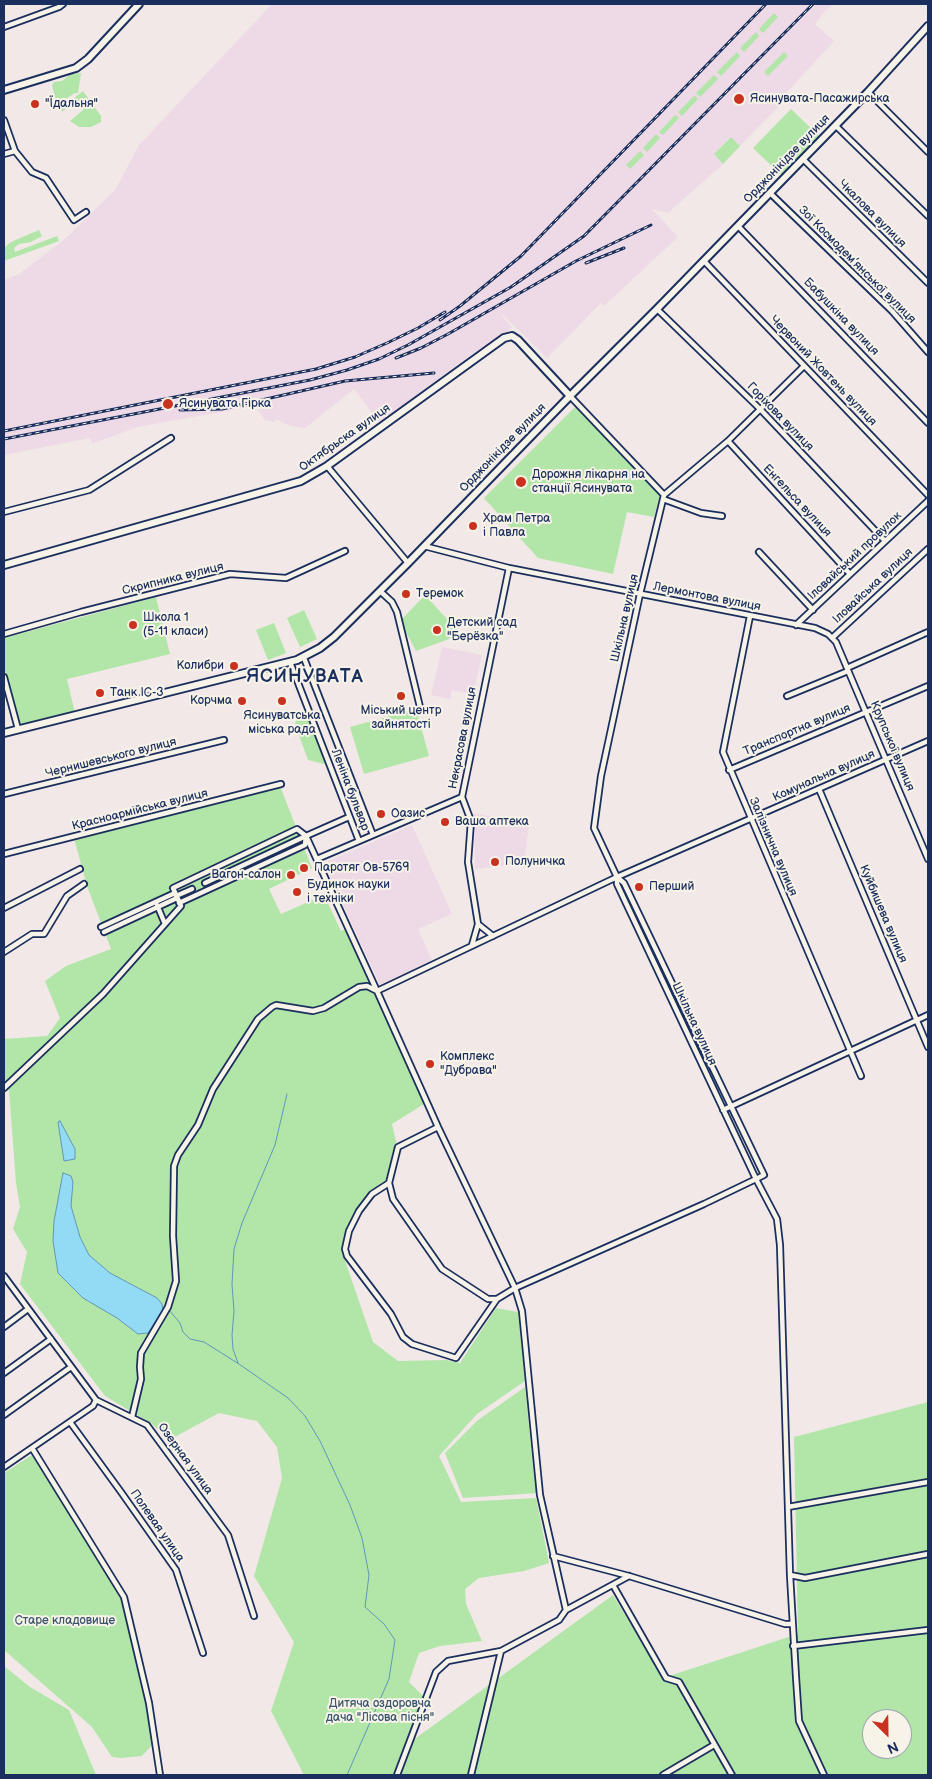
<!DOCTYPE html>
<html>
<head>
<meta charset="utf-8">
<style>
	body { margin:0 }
	#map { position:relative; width:932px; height:1779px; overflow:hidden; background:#f2e8e7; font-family:"Balsamiq Sans",sans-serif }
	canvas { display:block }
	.frame { position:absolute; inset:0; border:5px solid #1b2f5e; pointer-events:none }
	.north { position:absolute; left:862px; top:1709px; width:50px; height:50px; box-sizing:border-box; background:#f7f3e8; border:1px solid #9fa5b1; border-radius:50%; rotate:157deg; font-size:14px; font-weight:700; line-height:20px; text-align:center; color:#1b2f5e }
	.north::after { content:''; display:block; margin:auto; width:18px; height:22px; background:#c8321e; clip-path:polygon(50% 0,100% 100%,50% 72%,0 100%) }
</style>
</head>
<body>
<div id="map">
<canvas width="932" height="1779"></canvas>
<div class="frame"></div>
<div class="north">N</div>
</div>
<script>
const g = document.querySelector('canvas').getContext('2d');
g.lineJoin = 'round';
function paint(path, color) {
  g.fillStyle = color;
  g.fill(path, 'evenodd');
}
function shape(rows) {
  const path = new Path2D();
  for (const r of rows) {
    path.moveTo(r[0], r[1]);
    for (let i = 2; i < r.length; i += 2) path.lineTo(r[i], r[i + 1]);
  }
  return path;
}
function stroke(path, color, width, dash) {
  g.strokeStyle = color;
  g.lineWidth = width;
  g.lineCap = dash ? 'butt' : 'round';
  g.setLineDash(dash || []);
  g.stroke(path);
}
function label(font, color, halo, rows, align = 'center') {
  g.font = font + ' "Balsamiq Sans",sans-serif';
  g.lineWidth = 4;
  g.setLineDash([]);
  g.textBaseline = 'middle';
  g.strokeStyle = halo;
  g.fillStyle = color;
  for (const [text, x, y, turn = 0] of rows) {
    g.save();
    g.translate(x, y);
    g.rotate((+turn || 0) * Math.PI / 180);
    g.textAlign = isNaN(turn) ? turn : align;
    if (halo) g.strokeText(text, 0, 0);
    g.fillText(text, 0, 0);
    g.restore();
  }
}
paint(shape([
	[272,4,834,4,824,12,815,24,834,41,787,92,789,96,740,146,730,137,714,154,723,164,668,213,652,209,678,237,604,306,601,303,547,358,502,314,501,315,512,327,506,333,476,351,380,423,354,389,305,428,290,426,276,419,274,422,265,420,255,406,137,427,92,444,90,438,4,455,4,280,19,274,65,239,115,190,139,145],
	[442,647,482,655,473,694,452,690,450,699,431,695],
	[474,813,529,824,524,863,475,869],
	[412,825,452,914,418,929,432,960,380,985,324,863]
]), '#eddae6');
paint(shape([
	[774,13,778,17,763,33,759,29],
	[756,32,759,36,744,52,740,48],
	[737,52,740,56,721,76,717,72],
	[784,52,788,56,768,76,764,72],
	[81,73,78,93,75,93,62,101,63,106,67,104,69,106,62,112,55,97,52,85,54,82,62,81,71,74],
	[714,75,718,79,700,97,696,93],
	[83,91,101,116,101,122,91,127,79,127,70,121,83,110,84,106,74,98],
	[695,95,698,99,682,116,678,112],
	[791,109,819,136,781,175,753,148],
	[675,115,679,118,663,135,659,132],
	[656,134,660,138,647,152,643,148],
	[731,137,740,146,723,164,714,154],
	[640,151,644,155,630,169,626,165],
	[39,230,42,236,31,242,19,244,14,248,15,252,57,236,59,241,4,261,4,248,11,242],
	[576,406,660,494,654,517,627,512,613,574,538,558,484,498],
	[425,595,458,631,449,639,416,651,400,621],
	[156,597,170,654,67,679,75,713,19,727,4,667,4,638],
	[304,610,317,639,300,647,287,618],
	[274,623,286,653,268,660,256,630],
	[416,709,429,756,364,774,350,727],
	[304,712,308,713,328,765,308,760,295,724,296,720],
	[280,786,312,868,269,889,281,914,324,895,341,931,346,929,424,1104,392,1124,397,1146,387,1180,364,1199,341,1249,373,1342,398,1361,446,1360,460,1363,496,1308,518,1312,525,1381,477,1414,439,1456,461,1502,536,1498,549,1563,524,1571,479,1578,465,1589,466,1604,482,1641,440,1646,419,1653,409,1682,426,1699,409,1743,613,1595,663,1678,798,1634,794,1437,928,1402,928,1775,304,1775,271,1711,294,1642,254,1576,282,1478,277,1447,257,1421,219,1413,169,1440,152,1424,105,1396,20,1284,27,1252,13,1229,20,1207,16,1183,9,1090,4,1089,4,1039,47,1036,60,1018,45,981,66,966,111,949,87,886,74,838],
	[872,1719,902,1719,902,1749,872,1749],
	[525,1387,534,1476,539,1493,463,1498,445,1453,478,1420],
	[32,1455,122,1598,146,1703,153,1744,142,1756,121,1758,112,1757,92,1727,4,1650,4,1473],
	[4,1666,30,1687,69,1710,96,1775,4,1775]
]), '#b1e6a8');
const water = shape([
	[60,1121,75,1149,75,1159,64,1161,58,1122,60,1121],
	[63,1173,71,1176,73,1182,71,1206,80,1237,89,1255,110,1273,157,1298,162,1304,163,1310,148,1333,138,1334,117,1318,83,1298,58,1273,53,1241,54,1221,63,1173]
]);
paint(water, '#93daf5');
stroke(water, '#6396b9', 1);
stroke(shape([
	[169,1310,180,1323,183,1332,190,1339,204,1342,239,1364,288,1398,305,1416,320,1441,350,1505,362,1538,369,1575,365,1607,384,1624,395,1640,389,1679,347,1775],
	[238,1363,233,1349,232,1335,234,1311,232,1284,234,1249,242,1223,275,1145,287,1094]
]), '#6396b9', 1);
const street = shape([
	[4,27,59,7,63,4],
	[868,92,928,152],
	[4,120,15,151,32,172,46,178,74,220,86,212],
	[836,126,928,216],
	[4,154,15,151],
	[803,159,928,283],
	[770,193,892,311,928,352],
	[738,226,928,423],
	[704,261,928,495],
	[657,309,761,410,885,541],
	[570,396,664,495,640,594,601,776,594,828,617,877,624,883,764,1175,756,1179,777,1219,780,1245,790,1575,796,1677,799,1721,824,1775],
	[728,441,850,574],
	[327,466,408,563],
	[664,495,728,441,804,366],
	[663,499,701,513,722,516],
	[4,512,89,490,171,438],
	[424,546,509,568,815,628,828,634,836,642,928,859],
	[759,552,813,610],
	[380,591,392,602,397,612,420,707],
	[750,616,723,752,861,1076],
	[796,625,928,501],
	[4,634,81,612,230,574,286,578,345,551],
	[832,638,928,549],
	[304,658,373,835],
	[290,662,359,841],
	[847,668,928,632],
	[4,677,18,729],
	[787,696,848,671],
	[729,770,928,686],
	[819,789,928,1047],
	[4,794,224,740],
	[349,817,306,836,377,991],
	[4,854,281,784],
	[317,859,462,797],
	[205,883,306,836],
	[176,896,192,889],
	[157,905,165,924],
	[4,908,80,869],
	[101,927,175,893],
	[104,932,177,898],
	[493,936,478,924,468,862,471,821,462,797,509,568],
	[472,945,478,924],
	[4,952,32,934,44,934,67,896,84,884],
	[4,1088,103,994,181,906,173,888,297,829,306,836,305,845,179,903],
	[723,1110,928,1015],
	[438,1127,398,1147,389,1183,393,1199,442,1269,488,1299,497,1299,515,1288,704,1204,756,1179,617,884,617,877],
	[389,1183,372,1194,359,1211,349,1231,345,1249,347,1256,391,1314,403,1337,412,1344,456,1358,497,1299],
	[4,1276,96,1400,147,1425,228,1535,254,1616],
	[4,1327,28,1309],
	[4,1373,51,1339],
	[4,1415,71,1367],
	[132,1417,141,1379,140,1367,141,1353,168,1307,176,1281,173,1236,174,1166,178,1155,198,1125,213,1089,258,1019,272,1007,276,1005,313,1011,324,1008,359,987,367,986,377,991],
	[70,1422,121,1492,176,1570,203,1653],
	[32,1448,124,1597,149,1703,160,1775],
	[4,1467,93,1406,96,1400],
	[788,1507,928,1482],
	[553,1556,629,1576,785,1624,792,1624],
	[790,1575,805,1578,928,1554],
	[613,1585,666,1678,679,1682,732,1775],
	[566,1610,540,1495,522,1311,515,1288,438,1127,377,991,617,877,928,741],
	[793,1646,928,1630],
	[397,1775,436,1672,448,1661,501,1651,559,1620,566,1610,629,1576],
	[471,1775,501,1651],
	[663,1775,714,1745]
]);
const secondary = shape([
	[4,90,76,68,88,59,139,4],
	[4,565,301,481,327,466,504,338,512,336,518,340,570,396],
	[4,733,297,660,320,648,334,637,408,563,570,396,657,309,868,92,928,26]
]);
stroke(street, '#1b2f5e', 8);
stroke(secondary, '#1b2f5e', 10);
stroke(street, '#f7f3e8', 4.5);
stroke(secondary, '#f7f3e8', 6);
const rail = shape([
	[586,263,624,248],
	[440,320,460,306,521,256,766,4],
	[396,358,421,348,448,334,576,261,651,225],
	[180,410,222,409,345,381,434,373],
	[4,431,316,369,355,357,387,343,418,328,445,312],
	[4,439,310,380,347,370,379,359,408,345,511,287,584,236,813,4]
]);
stroke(rail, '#1b2f5e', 3);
stroke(rail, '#f7f3e8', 1, [4]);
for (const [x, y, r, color] of [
	[739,99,6,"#c8321e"],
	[35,104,5,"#c8321e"],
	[168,404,6,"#c8321e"],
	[521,482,6,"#c8321e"],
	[473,526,5,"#c8321e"],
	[406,594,5,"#c8321e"],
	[133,625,5,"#c8321e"],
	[437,630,5,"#c8321e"],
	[234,666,5,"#c8321e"],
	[100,693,5,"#c8321e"],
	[401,696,5,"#c8321e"],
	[242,701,5,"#c8321e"],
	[282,701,5,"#c8321e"],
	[381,814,5,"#c8321e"],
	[445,822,5,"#c8321e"],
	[495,862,5,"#c8321e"],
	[304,868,5,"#c8321e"],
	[291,875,5,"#c8321e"],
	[639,887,5,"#c8321e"],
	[297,892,5,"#c8321e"],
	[430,1064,5,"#c8321e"]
]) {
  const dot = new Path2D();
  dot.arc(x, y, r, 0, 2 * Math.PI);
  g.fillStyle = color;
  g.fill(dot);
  stroke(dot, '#f7f3e8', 2);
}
label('12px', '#1b2f5e', '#f7f3e8', [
	["Ясинувата-Пасажирська",750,99],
	["\"Їдальня\"",45,104],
	["Ясинувата Гірка",179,404],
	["Дорожня лікарня на",532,475],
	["станції Ясинувата",532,489],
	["Храм Петра",483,519],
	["і Павла",483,533],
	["Теремок",416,594],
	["Школа 1",143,618],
	["(5-11 класи)",143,632],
	["Детский сад",447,623],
	["\"Берёзка\"",447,637],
	["Колибри",224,666,"right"],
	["Танк ІС-3",110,693],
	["Корчма",232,701,"right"],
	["Міський центр",401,711,"center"],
	["зайнятості",401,725,"center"],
	["Ясинуватська",282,716,"center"],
	["міська рада",282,730,"center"],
	["Оазис",391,814],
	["Ваша аптека",455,822],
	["Полуничка",505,862],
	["Паротяг Ов-5769",314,868],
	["Вагон-салон",281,875,"right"],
	["Будинок науки",307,885],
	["і техніки",307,899],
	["Перший",649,887],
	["Комплекс",440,1057],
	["\"Дубрава\"",440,1071]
], 'left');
label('12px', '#1b2f5e', '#f7f3e8', [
	["Орджонікідзе вулиця",787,159,-46],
	["Чкалова вулиця",872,214,45],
	["Зої Космодем’янської вулиця",857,265,45],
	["Бабушкіна вулиця",841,317,46],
	["Червоний Жовтень вулиця",823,371,46],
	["Горіхова вулиця",780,417,46],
	["Октябрьска вулиця",345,438,-35],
	["Орджонікідзе вулиця",503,448,-46],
	["Енгельса вулиця",797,501,47],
	["Іловайський провулок",855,556,-43],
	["Скрипника вулиця",173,579,-14],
	["Іловайська вулиця",873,586,-43],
	["Лермонтова вулиця",707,597,11],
	["Шкільна вулиця",625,618,-77],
	["Транспортна вулиця",797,730,-23],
	["Некрасова вулиця",463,738,-79],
	["Крупської вулиця",892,746,67],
	["Чернишевського вулиця",111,758,-14],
	["Комунальна вулиця",824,776,-24],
	["Леніна бульвар",350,790,69],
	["Красноармійська вулиця",140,810,-14],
	["Залізнична вулиця",773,847,67],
	["Куйбишева вулиця",883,914,67],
	["Шкільна вулиця",694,1024,65],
	["Озерная улица",185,1459,54],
	["Полевая улица",157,1526,55]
]);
label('12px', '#39546d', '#f7f3e8', [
	["Старе кладовище",65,1621],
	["Дитяча оздоровча",380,1704],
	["дача \"Лісова пісня\"",380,1718]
]);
g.letterSpacing = '1px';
label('bold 18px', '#1b2f5e', '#f7f3e8', [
	["ЯСИНУВАТА",305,677]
]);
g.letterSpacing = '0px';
</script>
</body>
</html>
